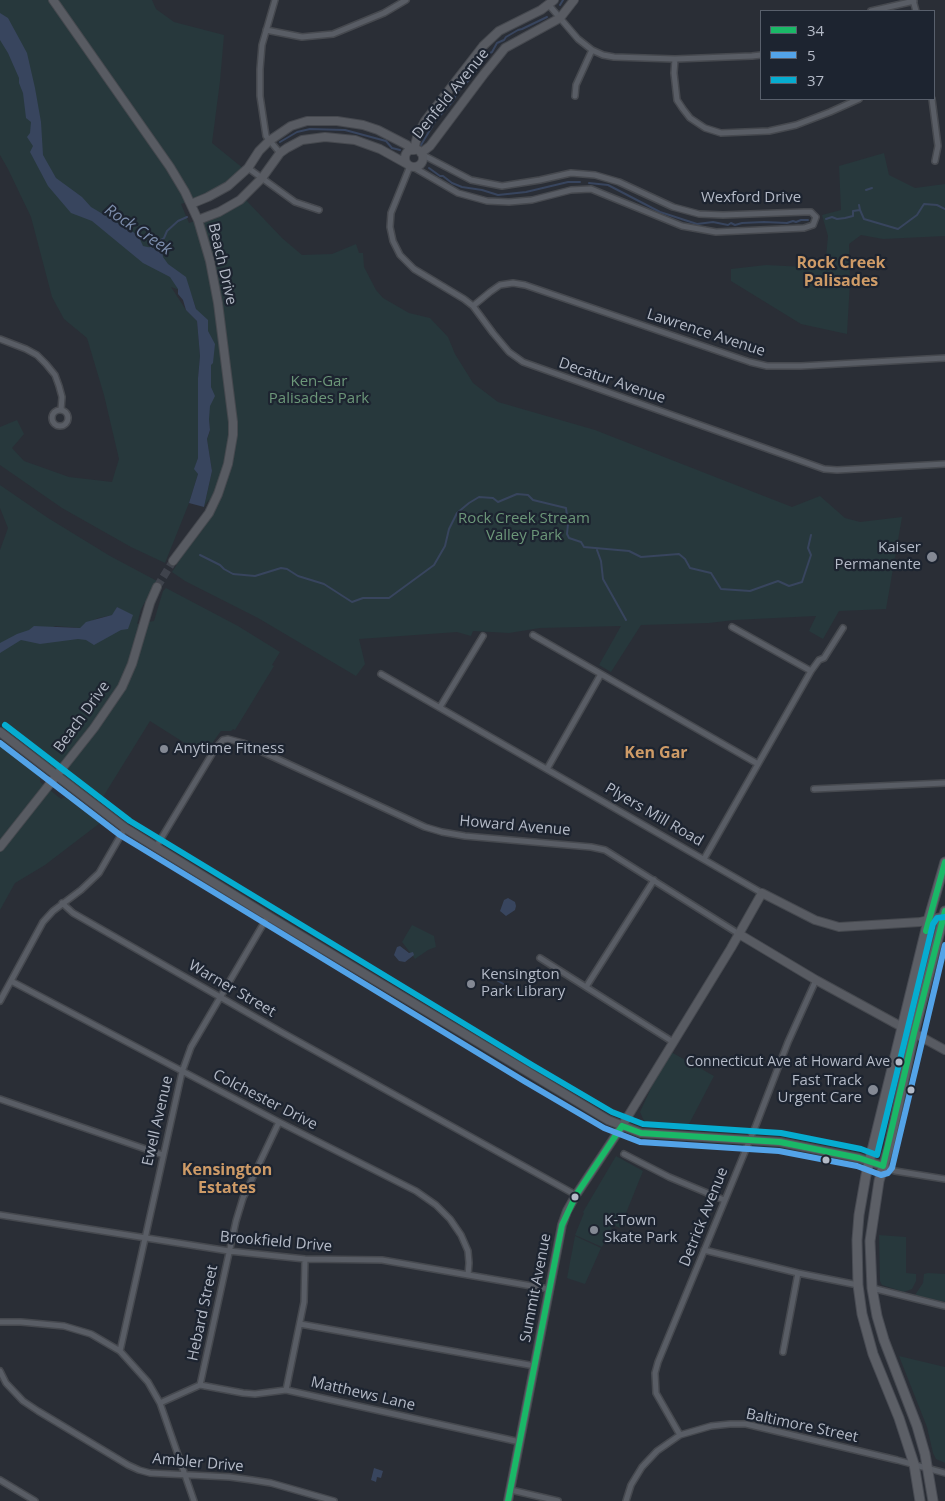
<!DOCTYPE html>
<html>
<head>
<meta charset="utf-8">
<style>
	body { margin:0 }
	#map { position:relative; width:945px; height:1501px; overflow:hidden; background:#2a2e36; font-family:"Open Sans",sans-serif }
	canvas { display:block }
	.legend { position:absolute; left:760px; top:10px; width:175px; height:90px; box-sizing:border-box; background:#1d2430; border:1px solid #59606c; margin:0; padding:6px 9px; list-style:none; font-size:15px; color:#b4bac7 }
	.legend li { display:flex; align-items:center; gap:10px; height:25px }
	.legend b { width:25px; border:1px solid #59606c }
</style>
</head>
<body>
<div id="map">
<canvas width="945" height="1501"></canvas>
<ul class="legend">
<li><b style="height:6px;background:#1ab867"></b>34</li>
<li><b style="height:6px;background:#53a3e8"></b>5</li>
<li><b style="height:6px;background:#06acd0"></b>37</li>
</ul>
</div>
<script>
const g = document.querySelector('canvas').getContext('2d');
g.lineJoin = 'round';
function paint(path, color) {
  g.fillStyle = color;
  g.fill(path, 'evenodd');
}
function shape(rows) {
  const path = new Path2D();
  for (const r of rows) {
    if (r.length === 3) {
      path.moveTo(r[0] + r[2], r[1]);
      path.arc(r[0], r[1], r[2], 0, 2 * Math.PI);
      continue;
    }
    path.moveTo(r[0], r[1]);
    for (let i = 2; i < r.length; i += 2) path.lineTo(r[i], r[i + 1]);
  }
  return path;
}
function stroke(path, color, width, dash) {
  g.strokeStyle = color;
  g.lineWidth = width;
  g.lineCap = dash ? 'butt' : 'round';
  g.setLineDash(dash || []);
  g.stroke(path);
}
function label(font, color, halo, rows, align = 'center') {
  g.font = font + ' "Open Sans",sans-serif';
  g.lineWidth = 4.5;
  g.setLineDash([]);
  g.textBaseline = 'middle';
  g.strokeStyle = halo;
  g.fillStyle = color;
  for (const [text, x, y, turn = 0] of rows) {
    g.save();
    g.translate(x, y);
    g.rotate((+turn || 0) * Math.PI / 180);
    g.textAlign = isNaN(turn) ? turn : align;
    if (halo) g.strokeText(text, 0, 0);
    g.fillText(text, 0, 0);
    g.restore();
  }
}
paint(shape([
	[0,0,152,0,156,9,174,22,224,35,220,81,212,143,244,169,235,178,201,197,181,204,189,223,212,215,245,199,282,238,302,255,332,254,356,244,359,253,363,253,364,267,376,290,383,298,409,313,430,318,448,337,455,354,473,383,498,402,595,430,792,507,820,496,845,518,860,522,902,517,886,609,839,611,823,639,809,631,816,616,734,620,709,623,641,625,611,672,599,665,621,626,540,628,509,633,473,631,471,636,457,632,359,639,365,664,356,676,258,618,185,581,172,572,185,552,204,528,200,525,208,504,209,499,204,507,212,471,207,439,210,431,201,323,191,294,171,287,186,310,197,321,200,356,198,378,198,458,195,469,198,474,189,503,165,563,131,547,62,508,0,465,0,427,17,420,24,434,12,448,24,461,69,477,112,482,119,459,104,395,87,338,64,319,52,297,31,217,8,169,0,155],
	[884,153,889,175,915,188,945,184,945,236,883,239,861,235,849,244,850,281,847,334,801,324,731,281,731,269,766,265,825,268,828,236,822,215,841,210,839,166],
	[0,485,48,518,110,556,157,581,141,609,137,624,154,621,163,591,166,588,238,626,280,652,272,665,274,666,235,730,233,729,231,731,221,731,210,746,206,747,202,754,150,721,98,805,0,724,0,550,8,528,0,508],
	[117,607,123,611,112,629,46,631,55,626,80,628,98,618,113,615],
	[0,744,36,773,40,778,40,782,61,799,65,797,100,823,45,865,15,883,0,910],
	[412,925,434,936,436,947,428,950,415,959,402,942],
	[671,1052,714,1076,688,1126,645,1123,640,1112,652,1086],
	[616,1156,643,1171,620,1228,611,1224,613,1225,602,1247,575,1235,584,1213,583,1212],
	[879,1235,906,1237,906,1273,916,1274,916,1281,912,1289,904,1292,882,1285,880,1281],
	[575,1236,601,1248,585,1284,567,1278],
	[928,1273,945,1274,945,1302,915,1295,923,1283,924,1274],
	[899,1356,945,1367,945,1463,936,1459,933,1453,927,1427]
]), '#27383c');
paint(shape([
	[0,13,8,18,27,53,35,88,41,122,43,155,56,178,82,197,91,207,138,235,143,246,162,250,163,257,168,264,186,277,196,309,208,320,208,331,215,344,213,363,211,365,211,387,215,396,210,406,209,419,210,430,207,439,212,471,204,507,189,503,198,474,194,469,198,458,198,378,200,356,197,321,186,310,183,300,178,294,178,289,170,277,143,263,92,221,71,213,48,186,30,152,33,146,27,137,30,133,31,122,26,118,23,93,19,83,19,78,8,53,0,40],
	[117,607,133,615,128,629,121,630,94,645,86,640,78,639,40,644,21,640,0,653,0,643,17,634,29,630,34,626,80,628,86,622,112,615],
	[508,898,515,902,516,906,515,910,506,916,500,911,504,900],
	[400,946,409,953,413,952,414,955,405,962,399,961,394,955,397,947],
	[374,1468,383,1471,381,1478,377,1477,376,1482,371,1480]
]), '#38455e');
stroke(shape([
	[560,5,563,0],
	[280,142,297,132,310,129,345,130,386,141,392,148,400,150],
	[421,145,436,120,453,101,458,91,470,79,488,54,492,52,497,43,504,40,506,37,518,30,522,29,547,17],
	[429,168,440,176,443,176,452,183,462,187,482,190,498,195,526,192,568,182,580,182],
	[589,183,608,185,660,212,697,224,713,222,728,225,731,223,735,225,742,223,764,222,787,223,793,221,796,222,801,220,808,220],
	[866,190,872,188],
	[860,210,864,219,898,229,917,215,924,204,937,205,945,209],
	[826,219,832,217,837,219,845,218,853,216,853,211,860,210,859,205],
	[150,249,152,245,164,238,167,231,178,221,187,217],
	[597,550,601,561,603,579,626,620],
	[200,555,220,565,224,569,233,574,255,576,281,568,287,569,298,576,324,584,352,602,363,598,389,598,434,565,445,546,449,529,457,513,469,503,479,497,493,498,498,502,517,494,528,495,533,500,566,508,568,524,567,534,569,538,581,542,584,547,629,551,641,557,679,554,685,559,690,568,711,573,721,589,750,591,778,581,789,586,802,582,811,555,808,548,811,535],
	[488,971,486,974,514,990]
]), '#38455e', 2);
stroke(shape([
	[157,587,173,561]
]), '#3f434c', 8, [8, 4]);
const street = shape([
	[275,0,262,45,260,69,260,96,266,136,280,153],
	[913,0,916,11],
	[548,4,578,39,592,50,603,55,614,57,675,59,752,56,761,55],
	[871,11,914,1],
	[266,30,302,37,333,34,384,13,406,0],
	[675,59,674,73,677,100,683,109,690,118,705,128,721,133,769,131,796,125,830,112,859,99],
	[575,96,576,85,592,50],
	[932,99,938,146,935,161],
	[410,166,391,213,390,227,393,241,400,255,414,269,464,299,473,306,493,333,509,352,523,362,824,469,837,470,945,464],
	[413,167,458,193,487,201,509,202,532,200,571,190,591,189,682,226,716,232,804,228,813,225,816,217,811,212,804,212,723,215,699,214,673,207,619,182,595,175,571,173,540,180,502,186,471,180,423,155],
	[248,168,295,202,319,210],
	[473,306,490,292,500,285,513,283,525,285,750,362,767,366,801,366,945,358],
	[0,339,26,349,37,355,46,364,55,375,59,386,62,397,61,410],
	[60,418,8],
	[732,627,811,671],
	[533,635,758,764],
	[381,674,762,893],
	[440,707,483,636],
	[547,769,601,674],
	[814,789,945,783],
	[156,847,215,749,223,740,228,739,243,743,425,827,442,832,465,836,591,847,605,850,739,934],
	[704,859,811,671,819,660,824,658,843,628],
	[62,903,73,913,283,1033,576,1195],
	[540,958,673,1042],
	[11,981,279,1122,416,1191,436,1205,450,1219,461,1235,468,1251,469,1263,468,1275],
	[586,987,654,880],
	[0,1001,43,922,53,911,81,890,99,873,125,828],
	[0,1099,163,1155],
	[624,1154,669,1177,724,1200],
	[883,1166,895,1171,945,1179],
	[0,1215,229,1251,305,1259,382,1260,549,1289],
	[704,1250,798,1273,858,1285],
	[872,1288,945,1306],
	[0,1322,21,1322,64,1326,91,1334,120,1351,148,1382,160,1403,194,1501],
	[300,1324,535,1366],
	[120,1351,182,1072,191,1047,268,916],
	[783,1352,798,1273],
	[0,1371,6,1383,23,1401,38,1411,128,1465,139,1470,150,1473,230,1477,252,1480,271,1483,334,1501],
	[200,1385,243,1393,255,1394,286,1390,520,1442],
	[200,1385,236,1221,243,1198,279,1122],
	[286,1390,304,1302,305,1259],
	[160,1403,200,1385],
	[680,1435,656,1393,655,1373,658,1362,756,1125,788,1042,816,980],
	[0,1480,35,1501],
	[511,1490,558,1501],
	[626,1501,631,1485,642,1467,657,1451,680,1435,711,1426,730,1424,746,1424,897,1460,945,1473]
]);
const secondary = shape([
	[53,0,170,167,185,192,198,220,210,261,218,303,233,422,233,435,228,464,218,494,209,513,173,561],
	[414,158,9],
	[414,150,417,137,425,121,483,46,499,31,541,10,554,0],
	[421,153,430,146,484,74,505,48,560,18,574,0],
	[191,204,208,197,228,186,248,168,259,151,269,141,291,126,307,121,337,121,363,125,378,130,407,145,412,150],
	[198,220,219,212,240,200,262,178,280,153,287,148,302,140,325,137,355,140,380,149,407,164],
	[0,732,125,828,273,919,608,1120,641,1133,780,1142,859,1158,883,1166],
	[0,847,94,728,122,687,132,664,150,603,157,587],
	[739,934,816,980,902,1027],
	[914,1033,945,1050],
	[508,1501,562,1225,567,1211,576,1195,622,1126,731,948,762,893,815,920,839,927,920,922,945,916]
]);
const primary = shape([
	[920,1501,914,1464,899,1418,873,1354,862,1314,858,1285,857,1240,859,1215,866,1175,928,921,945,862],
	[933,1501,925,1454,917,1426,884,1340,877,1316,872,1288,870,1241,879,1181,889,1147,914,1033,945,911]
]);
stroke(street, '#46494f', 8);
stroke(secondary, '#46494f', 10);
stroke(primary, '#484b53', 11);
stroke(street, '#595d65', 5);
stroke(secondary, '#585b62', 8);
stroke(primary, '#5c5f66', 9);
stroke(shape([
	[926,931,945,862],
	[622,1126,641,1133,780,1142,859,1158,883,1166,914,1033,945,911],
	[508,1501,562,1225,576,1195,622,1126]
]), '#1ab867', 6);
stroke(shape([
	[0,743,120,835,524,1081,604,1128,640,1142,779,1151,857,1166,881,1175,888,1173,892,1168,945,945]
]), '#53a3e8', 6);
stroke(shape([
	[5,725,130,821,532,1065,612,1112,643,1124,781,1133,861,1149,877,1155,933,924,937,918,945,917]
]), '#06acd0', 6);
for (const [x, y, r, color] of [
	[932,557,6,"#848994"],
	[164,749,5,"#848994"],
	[471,984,5,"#848994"],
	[899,1062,4.5,"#b4bac7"],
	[873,1090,6,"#848994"],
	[911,1090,4.5,"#b4bac7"],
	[826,1160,4.5,"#b4bac7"],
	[575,1197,4.5,"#b4bac7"],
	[594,1230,5,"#848994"]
]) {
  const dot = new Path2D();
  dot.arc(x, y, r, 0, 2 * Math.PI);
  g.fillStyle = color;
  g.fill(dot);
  stroke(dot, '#1d2430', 2);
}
label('14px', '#b4bac7', '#1d2430', [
	["Connecticut Ave at Howard Ave",890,1062]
], 'right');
label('15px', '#b4bac7', '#1d2430', [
	["Denfeld Avenue",451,94,-51],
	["Wexford Drive",751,198],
	["Beach Drive",222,264,77],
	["Lawrence Avenue",706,333,18],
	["Decatur Avenue",612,381,19],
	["Beach Drive",82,717,-54],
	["Plyers Mill Road",654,815,30],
	["Howard Avenue",515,826,5],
	["Warner Street",232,989,30],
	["Colchester Drive",265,1100,27],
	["Ewell Avenue",158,1121,-77],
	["Detrick Avenue",704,1217,-68],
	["Brookfield Drive",276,1242,5],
	["Summit Avenue",536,1288,-79],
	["Hebard Street",203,1313,-78],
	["Matthews Lane",363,1394,13],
	["Baltimore Street",802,1426,12],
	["Ambler Drive",198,1463,5]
]);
label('15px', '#6c9779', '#1d2430', [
	["Ken-Gar",319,382],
	["Palisades Park",319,399],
	["Rock Creek Stream",524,519],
	["Valley Park",524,536]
]);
label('15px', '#b4bac7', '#1d2430', [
	["Kaiser",921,548,"right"],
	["Permanente",921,565,"right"],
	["Anytime Fitness",174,749],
	["Kensington",481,975],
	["Park Library",481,992],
	["Fast Track",862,1081,"right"],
	["Urgent Care",862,1098,"right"],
	["K-Town",604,1221],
	["Skate Park",604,1238]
], 'left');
label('italic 16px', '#7d8ead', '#1d2430', [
	["Rock Creek",138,230,34]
]);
label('bold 16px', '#ce9b67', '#1d2430', [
	["Rock Creek",841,263],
	["Palisades",841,281],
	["Ken Gar",656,753],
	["Kensington",227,1170],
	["Estates",227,1188]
]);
</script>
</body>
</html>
